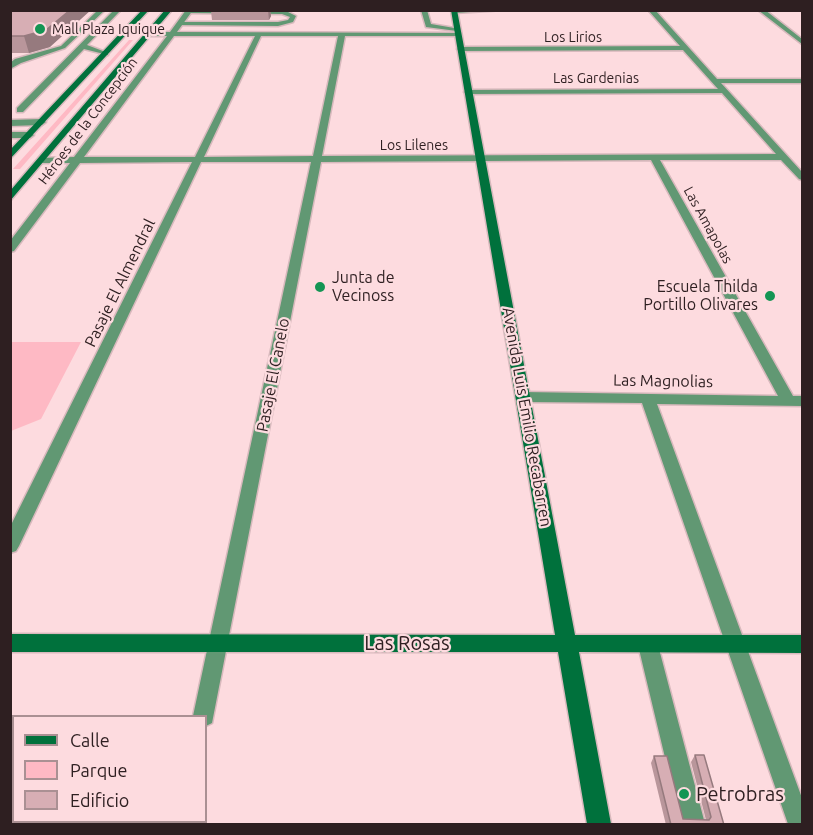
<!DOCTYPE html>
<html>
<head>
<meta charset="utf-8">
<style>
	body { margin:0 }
	#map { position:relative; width:813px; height:835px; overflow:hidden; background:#fddbdf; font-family:Ubuntu,sans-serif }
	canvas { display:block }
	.frame { position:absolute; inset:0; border:12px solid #2e1f21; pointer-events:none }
	.legend { position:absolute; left:12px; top:715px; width:195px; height:108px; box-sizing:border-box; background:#fddbdf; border:2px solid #aa9093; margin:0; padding:8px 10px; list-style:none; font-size:18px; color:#2e1f21 }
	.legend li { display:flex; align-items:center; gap:12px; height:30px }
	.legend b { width:30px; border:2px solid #aa9093 }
</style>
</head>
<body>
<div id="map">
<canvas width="813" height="835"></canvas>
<div class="frame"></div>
<ul class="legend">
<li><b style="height:8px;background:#00713c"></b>Calle</li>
<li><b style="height:16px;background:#feb9c4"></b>Parque</li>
<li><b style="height:16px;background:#d7aeb4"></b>Edificio</li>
</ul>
</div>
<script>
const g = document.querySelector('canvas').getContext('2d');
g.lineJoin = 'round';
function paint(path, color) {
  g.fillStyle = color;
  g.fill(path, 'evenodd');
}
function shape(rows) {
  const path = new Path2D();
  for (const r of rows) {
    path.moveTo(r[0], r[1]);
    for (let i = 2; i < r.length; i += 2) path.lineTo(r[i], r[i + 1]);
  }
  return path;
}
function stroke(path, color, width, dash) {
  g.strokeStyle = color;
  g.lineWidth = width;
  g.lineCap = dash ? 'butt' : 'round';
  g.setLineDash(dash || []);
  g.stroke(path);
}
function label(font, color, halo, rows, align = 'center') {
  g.font = font + ' Ubuntu,sans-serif';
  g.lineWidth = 4.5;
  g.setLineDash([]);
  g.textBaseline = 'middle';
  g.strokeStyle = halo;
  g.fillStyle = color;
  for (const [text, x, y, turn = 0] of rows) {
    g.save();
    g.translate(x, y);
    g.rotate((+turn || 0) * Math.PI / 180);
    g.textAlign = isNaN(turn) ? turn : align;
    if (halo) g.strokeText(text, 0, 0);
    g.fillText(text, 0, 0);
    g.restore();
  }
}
paint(shape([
	[129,40,133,40,20,169,13,169],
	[11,342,81,342,41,419,11,431]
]), '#feb9c4');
const lane = shape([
	[98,10,105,10,65,48,21,63,10,69,10,63,15,59,61,46,98,10],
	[114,10,121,10,87,45,108,53,108,55,84,49,23,112,17,112,17,108,114,10],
	[186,10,284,10,296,16,293,22,278,26,178,25,180,22,278,22,288,20,290,17,282,14,189,13,186,10],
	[421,10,427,10,431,24,460,29,457,31,426,27,421,10],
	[10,120,42,119,46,122,42,125,10,126,10,120],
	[10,132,30,132,34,135,30,138,10,138,10,132],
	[648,636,655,639,658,645,705,824,681,824,638,645,641,639,648,636]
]);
const street = shape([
	[186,10,193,10,177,32,460,33,458,36,345,36,322,156,776,154,722,93,468,94,464,92,468,90,718,89,683,50,460,51,457,49,460,47,680,46,648,10,655,10,717,79,802,79,802,83,721,83,802,172,802,180,799,179,781,160,660,160,793,396,802,396,802,406,657,404,802,798,802,824,788,824,642,403,524,402,517,397,524,392,778,396,651,160,321,162,212,723,206,726,206,716,193,716,311,162,201,162,19,546,16,551,10,553,10,527,192,162,80,163,14,251,10,252,10,241,70,163,43,163,38,160,40,158,74,157,167,36,150,36,127,29,127,27,150,32,170,32,186,10],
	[174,36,255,36,195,157,84,157,174,36],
	[261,36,338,36,313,156,204,157,261,36],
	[451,10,504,10,454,13,451,10],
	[758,10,765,10,802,39,802,44,758,10],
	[171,822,195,822,195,824,171,824,171,822]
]);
const secondary = shape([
	[142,10,149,10,10,159,10,150,142,10],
	[165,10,172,10,10,201,10,191,165,10],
	[451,10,457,10,575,635,802,635,802,653,579,652,611,824,587,824,558,652,10,652,10,634,555,635,451,10]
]);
stroke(lane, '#d8b9bd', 3);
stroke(street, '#d8b9bd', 3);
stroke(secondary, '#d8b9bd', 3);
paint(lane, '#619873');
paint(street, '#619873');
paint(secondary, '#00713c');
paint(shape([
	[10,10,50,47,29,53,10,53],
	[270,10,271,16,269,20,212,20,211,11],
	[695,755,724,825,666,825,651,763,654,756,683,819,706,820,691,762]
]), '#b9969b');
paint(shape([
	[70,10,91,10,50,47,29,53,24,36],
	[268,10,270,10,271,16,269,20]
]), '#967a7e');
const building = shape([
	[10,10,70,10,46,30,24,36,10,36,10,10],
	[211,10,268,10,211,11,211,10],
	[695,755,704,755,724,825,671,825,654,756,667,756,683,819,709,820,711,817,695,755]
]);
paint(building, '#d7aeb4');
stroke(building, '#967a7e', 1.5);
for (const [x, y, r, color] of [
	[40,29,6,"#149554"],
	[320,287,6,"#149554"],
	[770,296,6,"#149554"],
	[684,794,6,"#149554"]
]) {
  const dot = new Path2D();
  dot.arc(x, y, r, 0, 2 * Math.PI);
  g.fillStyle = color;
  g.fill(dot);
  stroke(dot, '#fddbdf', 2);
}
label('14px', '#2e1f21', '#fddbdf', [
	["Mall Plaza Iquique",52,29]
], 'left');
label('14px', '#2e1f21', '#fddbdf', [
	["Los Lirios",573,37],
	["Las Gardenias",596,78],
	["Héroes de la Concepción",88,121,-53],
	["Los Lilenes",414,145],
	["Las Amapolas",708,225,61]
]);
label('16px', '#2e1f21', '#fddbdf', [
	["Junta de",332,278],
	["Vecinoss",332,296],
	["Escuela Thilda",758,287,"right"],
	["Portillo Olivares",758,305,"right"]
], 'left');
label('16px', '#2e1f21', '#fddbdf', [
	["Pasaje El Almendral",120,283,-64],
	["Pasaje El Canelo",273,375,-79],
	["Las Magnolias",663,381,1],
	["Avenida Luis Emilio Recabarren",527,417,80]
]);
label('20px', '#2e1f21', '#fddbdf', [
	["Las Rosas",407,643]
]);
label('20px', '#2e1f21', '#fddbdf', [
	["Petrobras",696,794]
], 'left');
</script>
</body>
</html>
